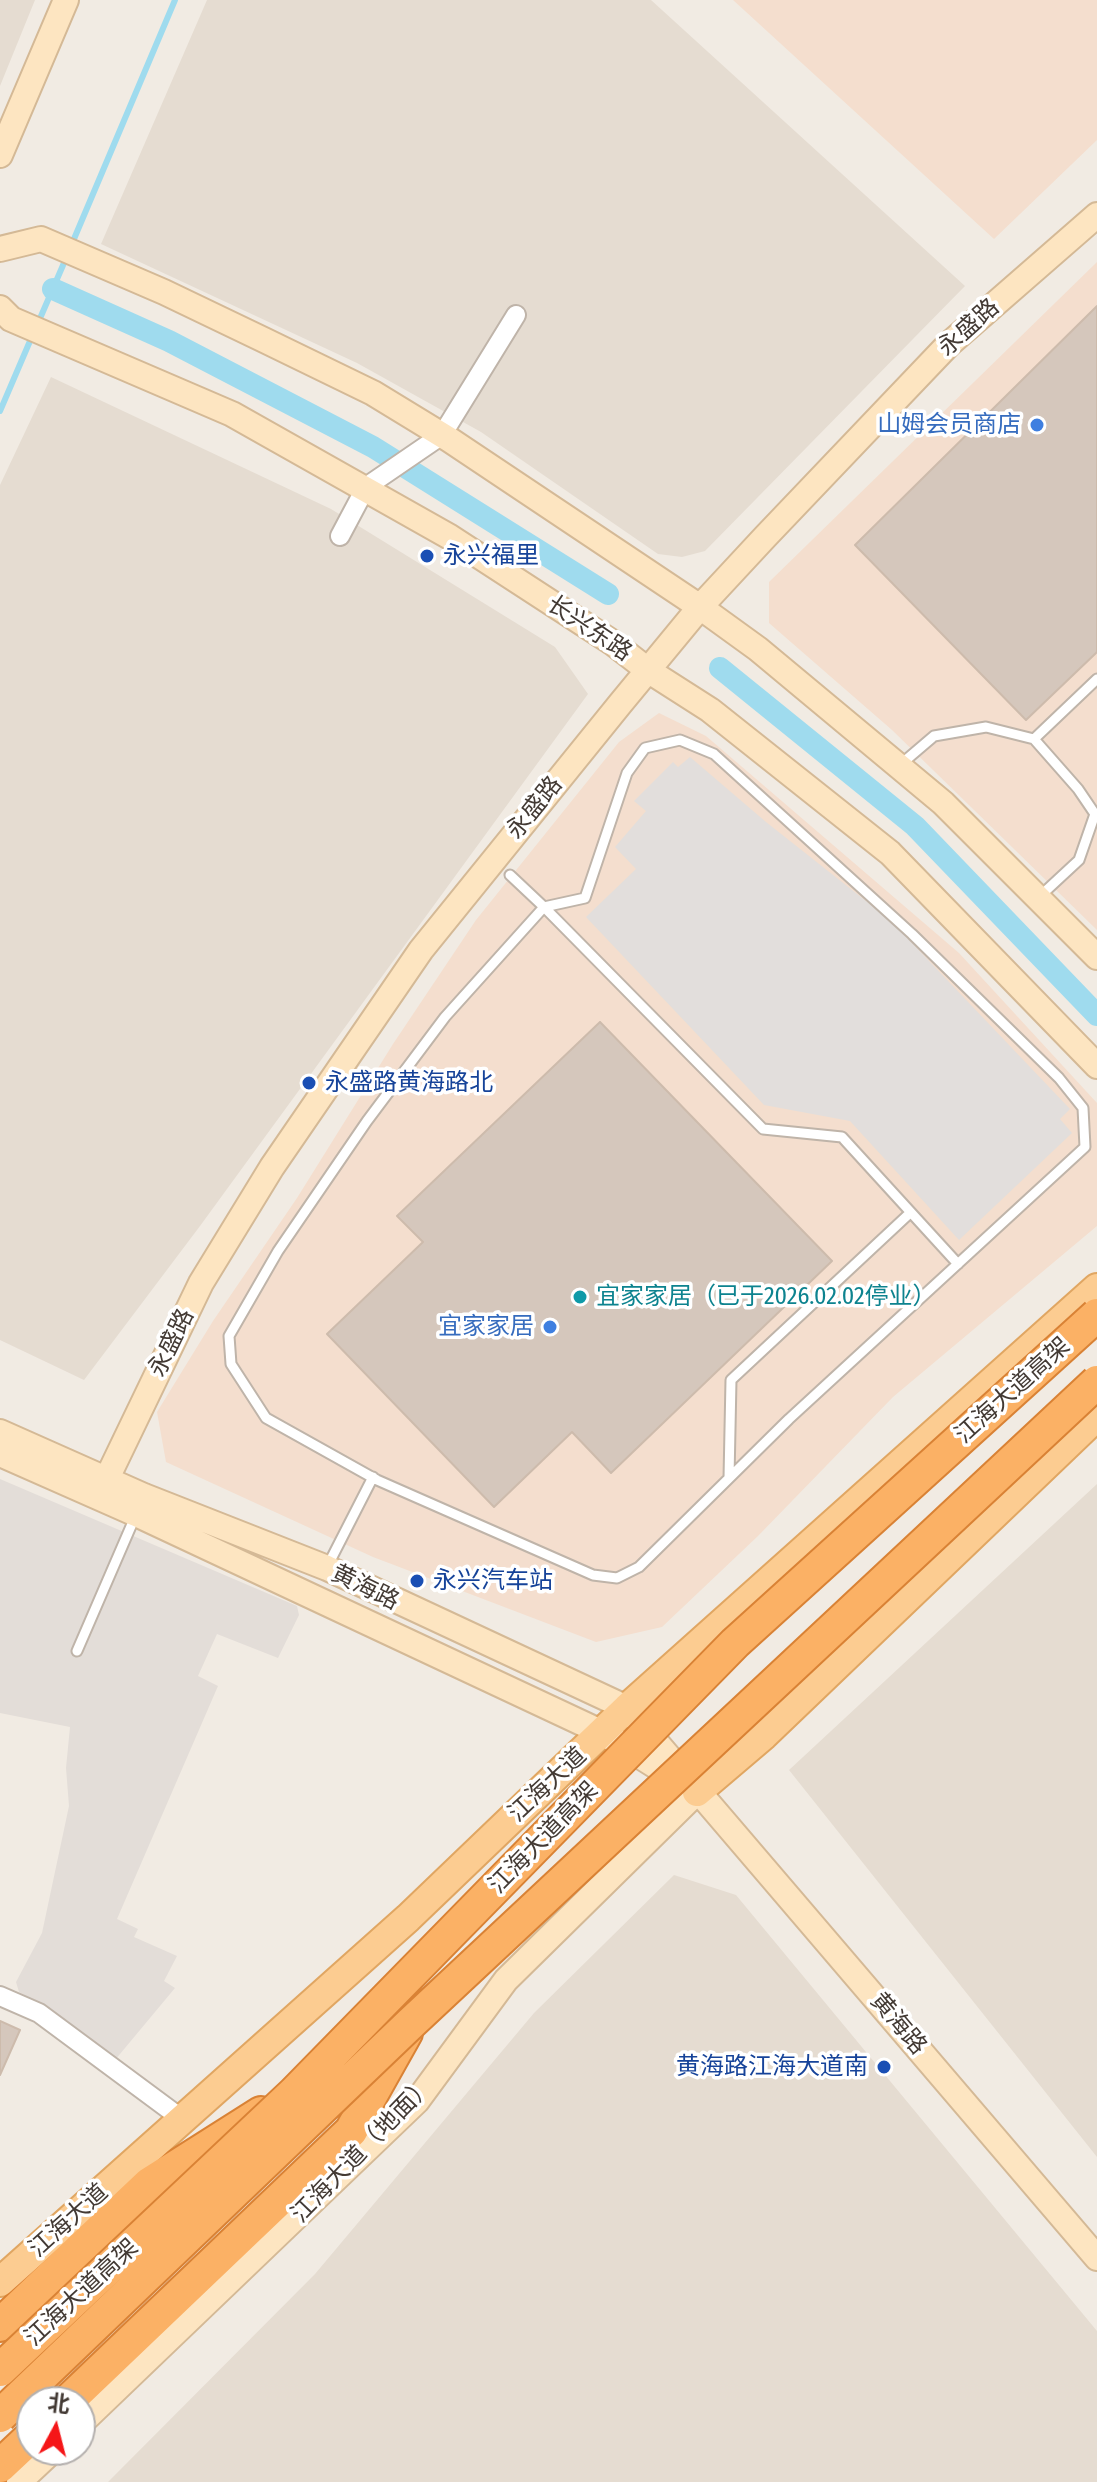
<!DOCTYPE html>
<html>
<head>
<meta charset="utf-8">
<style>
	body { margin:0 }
	#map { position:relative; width:1097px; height:2482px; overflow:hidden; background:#f1ebe3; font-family:"Fira Sans Condensed","Noto Sans SC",sans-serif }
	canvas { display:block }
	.north { position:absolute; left:16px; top:2386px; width:80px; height:80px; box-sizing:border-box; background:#fff; border:2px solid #b4b0ae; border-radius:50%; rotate:7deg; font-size:22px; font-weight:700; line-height:32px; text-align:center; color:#433a34 }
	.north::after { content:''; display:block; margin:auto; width:28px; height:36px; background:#f51618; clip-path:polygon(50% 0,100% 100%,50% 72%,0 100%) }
</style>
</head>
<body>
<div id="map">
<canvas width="1097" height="2482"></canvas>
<div class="north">北</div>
</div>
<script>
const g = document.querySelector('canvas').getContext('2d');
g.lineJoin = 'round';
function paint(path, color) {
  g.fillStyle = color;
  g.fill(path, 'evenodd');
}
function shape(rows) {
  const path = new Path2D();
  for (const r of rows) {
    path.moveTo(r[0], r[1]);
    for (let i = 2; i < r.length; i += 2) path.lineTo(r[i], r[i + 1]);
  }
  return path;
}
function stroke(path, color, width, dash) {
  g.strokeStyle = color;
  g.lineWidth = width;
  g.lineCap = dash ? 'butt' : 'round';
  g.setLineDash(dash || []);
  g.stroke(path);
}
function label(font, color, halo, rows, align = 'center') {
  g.font = font + ' "Fira Sans Condensed","Noto Sans SC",sans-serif';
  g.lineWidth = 7;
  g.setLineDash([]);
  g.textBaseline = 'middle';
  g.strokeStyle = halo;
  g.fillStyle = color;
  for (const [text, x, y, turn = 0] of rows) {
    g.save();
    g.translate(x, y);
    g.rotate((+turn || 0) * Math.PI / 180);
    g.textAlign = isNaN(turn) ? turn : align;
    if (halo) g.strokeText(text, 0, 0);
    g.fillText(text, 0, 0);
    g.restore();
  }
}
paint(shape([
	[0,0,35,0,0,86],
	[207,0,651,0,965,286,705,551,682,557,658,554,481,432,357,363,101,244],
	[51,377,331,509,555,647,588,694,200,1226,84,1380,0,1340,0,485],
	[1097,1484,1097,2157,789,1770],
	[674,1875,736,1895,1097,2331,1097,2482,108,2482,315,2274,534,2013]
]), '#e5dcd1');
paint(shape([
	[733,0,1097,0,1097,140,994,239],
	[1097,262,1097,930,892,730,769,623,769,582],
	[659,713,706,736,959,953,1097,1103,1097,1226,893,1397,758,1536,662,1627,596,1642,373,1557,166,1462,157,1412,213,1321,297,1198,393,1044,476,920,619,742]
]), '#f4dece');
paint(shape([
	[0,1479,297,1606,299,1615,278,1658,217,1634,198,1676,218,1686,117,1919,138,1929,134,1937,177,1956,164,1981,175,1988,115,2060,48,2009,19,1992,16,1982,42,1933,69,1806,66,1768,70,1727,0,1713]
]), '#e3ddd8');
paint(shape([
	[690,757,766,822,890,920,1070,1109,1060,1119,1072,1133,959,1240,850,1121,764,1105,586,917,636,869,615,847,646,811,634,801,673,762,678,767]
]), '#e2dedc');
stroke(shape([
	[71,246,175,0],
	[38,323,67,256],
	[0,411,33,334]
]), '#9fdbee', 6);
stroke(shape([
	[53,289,169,341,373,447,608,594],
	[720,668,915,826,1097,1015]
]), '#9fdbee', 22);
const building = shape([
	[1097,306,1097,652,1026,720,855,545,1097,306],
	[600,1022,832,1261,611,1473,572,1432,494,1507,327,1334,423,1242,397,1216,600,1022],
	[0,2021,20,2030,0,2075,0,2021]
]);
paint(building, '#d5c7bc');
stroke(building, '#cdbbac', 2);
const lane = shape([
	[1034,739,1097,679],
	[900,765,934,736,986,727,1034,739,1078,789,1095,814,1079,860,1038,898],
	[510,875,544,907,585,898,627,773,645,748,680,740,714,754,912,934,1059,1078,1083,1108,1085,1147,789,1419,639,1567,617,1578,593,1575,377,1480,266,1418,231,1364,229,1336,278,1251,367,1121,445,1017,544,907,763,1129,842,1137,958,1264],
	[729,1478,731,1380,910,1213],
	[327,1567,373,1477],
	[77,1651,135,1517]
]);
const street = shape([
	[340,536,366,487,442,435,516,315],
	[0,1996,39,2013,182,2119]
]);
const secondary = shape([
	[0,155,66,0],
	[0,249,41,239,164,292,264,340,373,393,450,440,700,607,758,649,943,803,1097,957],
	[0,308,11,319,232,414,450,537,613,643,649,671,710,710,890,853,1097,1066],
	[0,1432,144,1496,327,1568,627,1708,1097,2258],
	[0,1454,136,1514,603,1733,678,1780],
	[98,1497,201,1283,272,1167,421,950,620,704,700,607,765,537,948,345,1097,215],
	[80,2424,417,2101,506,1980,697,1792],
	[19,2482,53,2450]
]);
const primary = shape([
	[697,1792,764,1735,1097,1416],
	[0,2282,408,1918,627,1708,1097,1288]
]);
const highway = shape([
	[0,2325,149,2184,261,2113],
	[67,2402,351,2131,406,2033],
	[0,2466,32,2436]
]);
stroke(lane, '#bfb4a9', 13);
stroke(street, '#bfb4a9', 22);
stroke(secondary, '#d4b996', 28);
stroke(primary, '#e0a662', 32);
stroke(highway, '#d98235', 36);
stroke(lane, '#fff', 9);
stroke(street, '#fff', 18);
stroke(secondary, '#fde5c1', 24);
stroke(primary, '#fccc91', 28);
stroke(highway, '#fbb165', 32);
const highwayBridge = shape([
	[0,2370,294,2093,735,1643,1097,1315],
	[0,2416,411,2023,1097,1382]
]);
stroke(highwayBridge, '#d98235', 36, []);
stroke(highwayBridge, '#fbb165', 32);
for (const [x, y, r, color] of [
	[1037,425,8,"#3f7fe0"],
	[427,556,8,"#1a4fb4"],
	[309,1083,8,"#1a4fb4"],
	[580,1297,8,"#0f9aa8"],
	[550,1327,8,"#3f7fe0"],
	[417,1581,8,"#1a4fb4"],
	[884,2067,8,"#1a4fb4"]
]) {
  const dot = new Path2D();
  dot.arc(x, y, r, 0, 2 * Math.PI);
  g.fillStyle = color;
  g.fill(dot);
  stroke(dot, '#fff', 3);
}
label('24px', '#433a34', '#fff', [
	["永盛路",969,328,-42],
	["长兴东路",589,629,34],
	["永盛路",535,808,-51],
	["永盛路",172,1343,-64],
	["江海大道高架",1013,1391,-42],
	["黄海路",365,1588,26],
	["江海大道",548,1785,-43],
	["江海大道高架",544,1838,-46],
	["黄海路",898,2024,50],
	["江海大道（地面）",363,2150,-46],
	["江海大道",69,2221,-42],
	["江海大道高架",82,2293,-43]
]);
label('24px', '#366cbe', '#fff', [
	["山姆会员商店",1021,425],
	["宜家家居",534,1327]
], 'right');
label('24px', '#164399', '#fff', [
	["永兴福里",443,556],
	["永盛路黄海路北",325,1083],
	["永兴汽车站",433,1581],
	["黄海路江海大道南",868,2067,"right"]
], 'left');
label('24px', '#0d838f', '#fff', [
	["宜家家居（已于2026.02.02停业）",596,1297]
], 'left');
</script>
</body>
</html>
